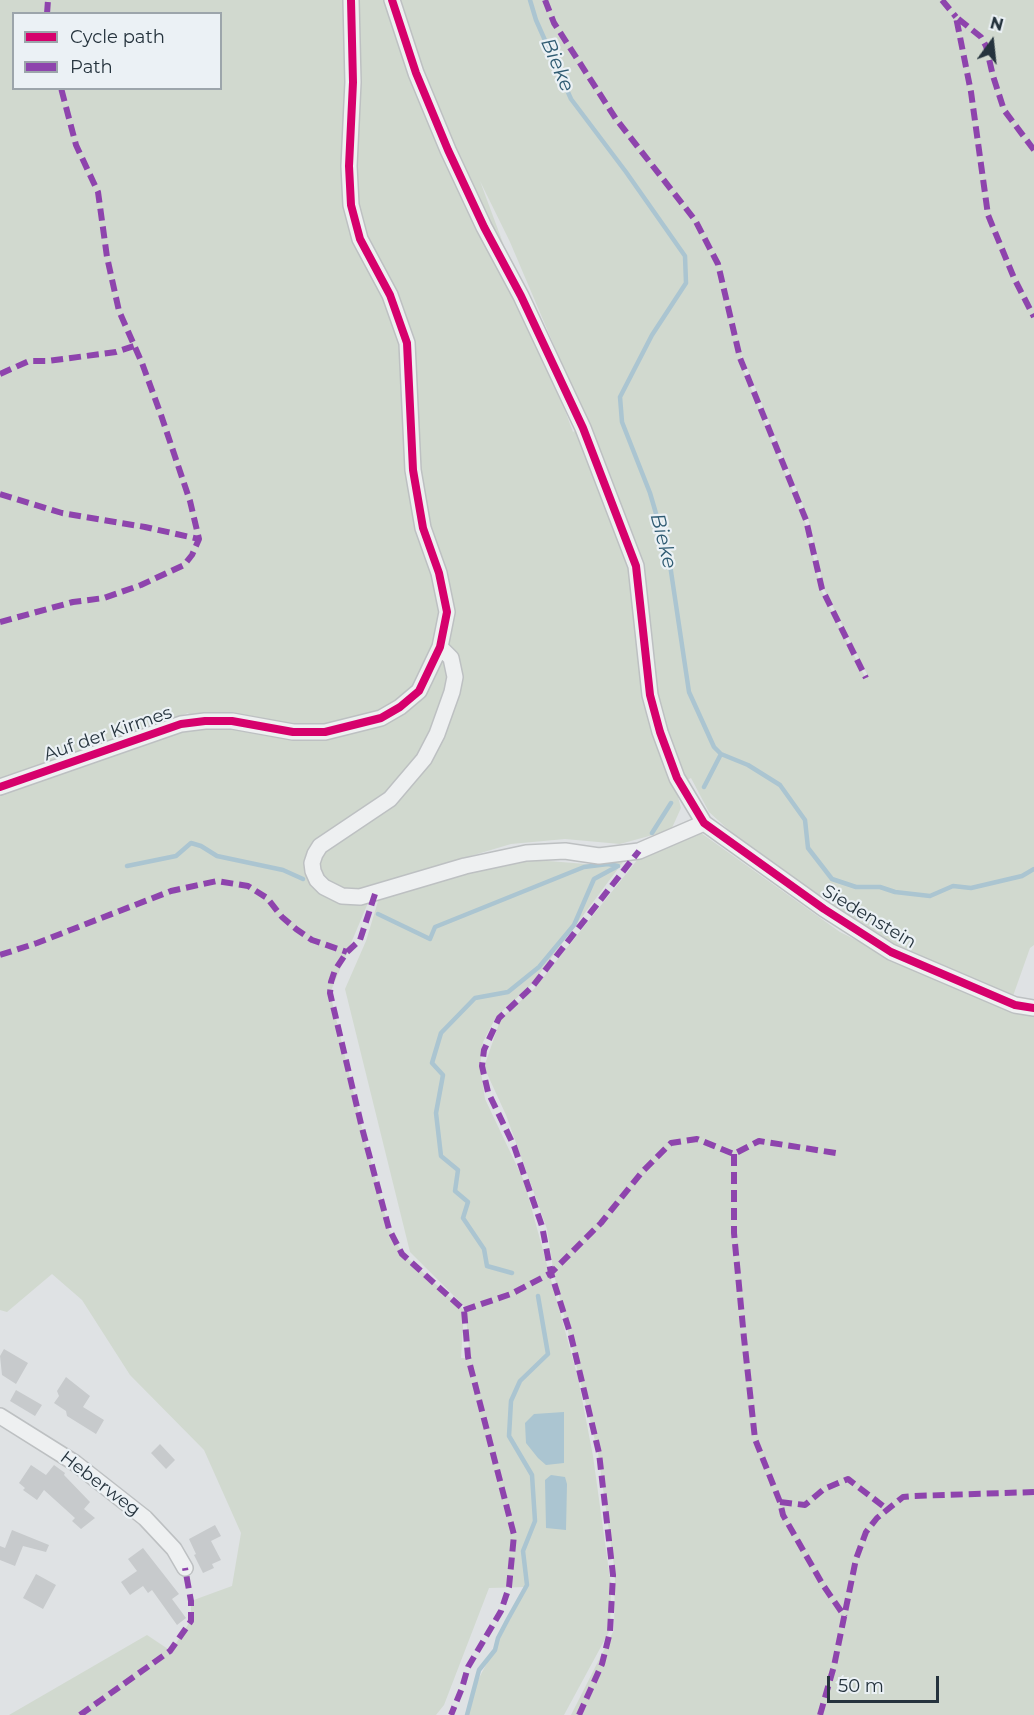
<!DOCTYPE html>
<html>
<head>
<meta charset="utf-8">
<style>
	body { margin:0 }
	#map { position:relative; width:1034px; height:1715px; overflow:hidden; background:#dfe2e4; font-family:Montserrat,sans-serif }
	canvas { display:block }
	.legend { position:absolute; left:12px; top:12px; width:210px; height:78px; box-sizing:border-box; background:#ebf1f5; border:2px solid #9ca5ab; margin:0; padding:8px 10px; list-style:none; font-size:18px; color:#25333d }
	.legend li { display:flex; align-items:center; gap:12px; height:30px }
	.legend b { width:30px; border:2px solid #9ca5ab }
	.north { position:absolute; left:962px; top:12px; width:60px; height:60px; -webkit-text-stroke:4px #ebf1f5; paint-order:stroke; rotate:15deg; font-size:16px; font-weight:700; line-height:24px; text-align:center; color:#25333d }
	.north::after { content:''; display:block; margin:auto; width:21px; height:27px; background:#25333d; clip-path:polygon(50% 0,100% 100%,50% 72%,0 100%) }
	.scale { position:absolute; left:827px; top:1676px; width:112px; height:27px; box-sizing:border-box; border:3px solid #25333d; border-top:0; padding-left:8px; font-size:18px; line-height:21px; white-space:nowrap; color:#25333d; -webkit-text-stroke:4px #ebf1f5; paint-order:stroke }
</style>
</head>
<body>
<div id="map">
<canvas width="1034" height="1715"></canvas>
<ul class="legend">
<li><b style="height:8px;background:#d6006c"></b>Cycle path</li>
<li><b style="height:8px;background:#8e44ad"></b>Path</li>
</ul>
<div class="north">N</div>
<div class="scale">50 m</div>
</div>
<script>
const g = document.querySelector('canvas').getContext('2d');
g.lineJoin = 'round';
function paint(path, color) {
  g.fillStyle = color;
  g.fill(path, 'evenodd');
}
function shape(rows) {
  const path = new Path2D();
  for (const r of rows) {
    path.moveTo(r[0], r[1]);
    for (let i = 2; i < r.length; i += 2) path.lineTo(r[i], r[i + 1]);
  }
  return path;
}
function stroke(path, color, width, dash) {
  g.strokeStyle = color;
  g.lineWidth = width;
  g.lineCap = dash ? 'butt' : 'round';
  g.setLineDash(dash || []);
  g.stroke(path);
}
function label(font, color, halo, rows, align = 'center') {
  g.font = font + ' Montserrat,sans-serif';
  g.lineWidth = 4.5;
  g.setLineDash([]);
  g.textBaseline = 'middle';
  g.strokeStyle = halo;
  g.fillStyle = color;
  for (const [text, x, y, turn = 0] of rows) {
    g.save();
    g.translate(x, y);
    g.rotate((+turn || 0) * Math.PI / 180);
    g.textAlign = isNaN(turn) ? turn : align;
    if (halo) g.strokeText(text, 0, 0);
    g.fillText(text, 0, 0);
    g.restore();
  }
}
paint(shape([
	[0,0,1034,0,1034,945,1030,948,1013,996,897,948,782,870,732,833,709,812,691,778,675,786,681,808,671,830,620,844,565,839,511,844,437,866,373,891,330,993,362,1128,389,1229,403,1254,464,1310,461,1358,470,1358,465,1307,410,1252,345,989,366,941,379,898,466,871,536,860,586,864,623,862,531,985,496,1017,483,1042,480,1066,485,1099,524,1181,578,1378,593,1456,611,1586,610,1630,564,1715,465,1715,479,1678,527,1587,489,1588,444,1705,436,1715,9,1715,147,1635,171,1651,191,1620,191,1601,232,1586,241,1533,204,1450,130,1375,82,1300,52,1274,7,1312,0,1310,0,796,158,738,198,728,188,713,0,780],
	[14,14,220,14,220,88,14,88],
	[480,181,510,242,587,423,573,432],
	[742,355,808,518,824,589,868,676,866,679,821,590,805,521,740,361],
	[701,833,840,932,890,957,1014,1012,1034,1016,1034,1715,571,1715,614,1630,615,1573,598,1453,554,1275,547,1229,506,1115,484,1067,501,1018,534,989,642,854]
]), '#d1d9cf');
paint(shape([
	[564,1412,564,1463,546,1465,538,1458,526,1443,525,1423,534,1414],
	[551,1475,565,1477,567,1484,566,1530,546,1528,545,1480]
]), '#abc5d1');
stroke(shape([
	[530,0,536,20,571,99,626,172,685,256,686,283,652,335,620,397,622,422,650,493,669,558,689,692,714,747,721,754,748,765,780,785,805,820,808,848,832,879,856,887,880,887,895,892,930,896,953,886,971,888,1022,876,1034,869],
	[704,787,721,754],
	[652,833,671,803],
	[127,866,176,856,191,843,201,846,217,856,283,870,303,879],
	[378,914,430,939,435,927,584,867,608,864,618,866],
	[512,1273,487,1266,484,1249,463,1218,468,1202,455,1191,458,1170,441,1156,436,1113,443,1075,432,1063,441,1033,475,998,508,992,539,967,574,925,594,879,618,866],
	[467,1715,479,1670,495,1650,498,1638,508,1619,527,1585,523,1551,535,1521,532,1475,509,1436,511,1401,520,1381,548,1354,538,1296]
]), '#abc5d1', 4.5);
paint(shape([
	[4,1349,28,1363,16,1384,2,1375,0,1356],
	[66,1377,90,1396,83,1407,104,1420,96,1434,67,1416,66,1411,54,1403,59,1396,57,1391],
	[16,1390,42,1405,35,1416,10,1401],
	[160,1444,175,1460,166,1469,151,1453],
	[31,1465,46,1475,54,1465,65,1473,64,1475,90,1502,84,1509,95,1518,81,1529,72,1521,75,1518,44,1490,37,1500,23,1490,25,1488,19,1483],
	[215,1525,221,1536,211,1541,221,1560,212,1564,214,1568,203,1573,194,1555,196,1554,189,1539],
	[12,1530,49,1545,46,1552,23,1546,15,1566,0,1560,0,1546,5,1548],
	[143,1548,179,1594,172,1599,186,1618,177,1625,152,1590,148,1593,143,1586,130,1595,121,1582,137,1571,128,1559],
	[36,1574,56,1585,43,1609,23,1598]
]), '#c7cacc');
const street = shape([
	[392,0,416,73,448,150,484,227,521,296,583,428,636,566,650,695,660,732,677,778,704,823,824,909,891,952,1015,1005,1034,1008],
	[440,647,451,658,455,677,452,692,437,734,424,759,390,799,320,846,315,854,312,863,313,871,317,880,324,887,342,896,360,897,465,866,526,853,565,851,599,856,639,851,704,823],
	[0,787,181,724,205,721,232,721,293,732,325,732,381,718,400,707,419,691,440,647,447,612,439,573,423,528,413,470,407,343,390,295,360,239,351,205,349,166,353,82,351,0],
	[0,1416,75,1463,145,1518,174,1549,185,1568]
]);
stroke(street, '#bdc0c2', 18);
stroke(street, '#eef0f1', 15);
stroke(shape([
	[545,0,554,23,616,119,695,220,718,264,740,358,806,520,822,589,866,678],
	[942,0,956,17],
	[47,14,48,0],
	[1034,150,1004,110,993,76,986,46,981,37,956,17,971,92,988,215,1014,278,1034,317],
	[0,374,29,361,48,361,116,352,134,346],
	[0,494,62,513,145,527,199,539],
	[0,622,73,602,104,598,141,585,184,565,192,555,199,539,190,501,161,415,142,363,119,311,107,257,98,192,76,145,61,88],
	[375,894,360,940,347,952,335,970,331,982,330,993,362,1128,389,1229,402,1254,464,1310,468,1357,514,1535,509,1587,501,1611,468,1667,462,1688,451,1715],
	[0,955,37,943,171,891,217,881,248,886,267,898,282,917,296,929,312,940,347,952],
	[734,1154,734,1233,744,1338,755,1439,780,1502,783,1515,823,1585,845,1617],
	[464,1310,511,1294,551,1273,601,1223,642,1172,671,1143,697,1139,734,1154,759,1141,836,1153],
	[780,1502,805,1505,824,1489,848,1479,887,1509],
	[80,1715,170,1651,191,1621,191,1601,185,1568],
	[579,1715,602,1664,610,1632,613,1575,599,1453,571,1336,551,1273,542,1226,514,1146,488,1092,482,1066,484,1050,499,1018,532,987,639,851],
	[820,1715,834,1666,856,1559,866,1532,877,1518,903,1497,914,1496,1034,1492]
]), '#8e44ad', 6, [12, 6]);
stroke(shape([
	[392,0,416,73,448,150,484,227,521,296,583,428,636,566,650,695,660,732,677,778,704,823,824,909,891,952,1015,1005,1034,1008],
	[0,787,181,724,205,721,232,721,293,732,325,732,381,718,400,707,419,691,440,647,447,612,439,573,423,528,413,470,407,343,390,295,360,239,351,205,349,166,353,82,351,0]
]), '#d6006c', 8);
label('18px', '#25333d', '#ebf1f5', [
	["Auf der Kirmes",108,734,-19],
	["Siedenstein",869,917,31],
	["Heberweg",100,1484,37]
]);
label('italic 20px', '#2f5b72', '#ebf1f5', [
	["Bieke",557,65,67],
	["Bieke",663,541,76]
]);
</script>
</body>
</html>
